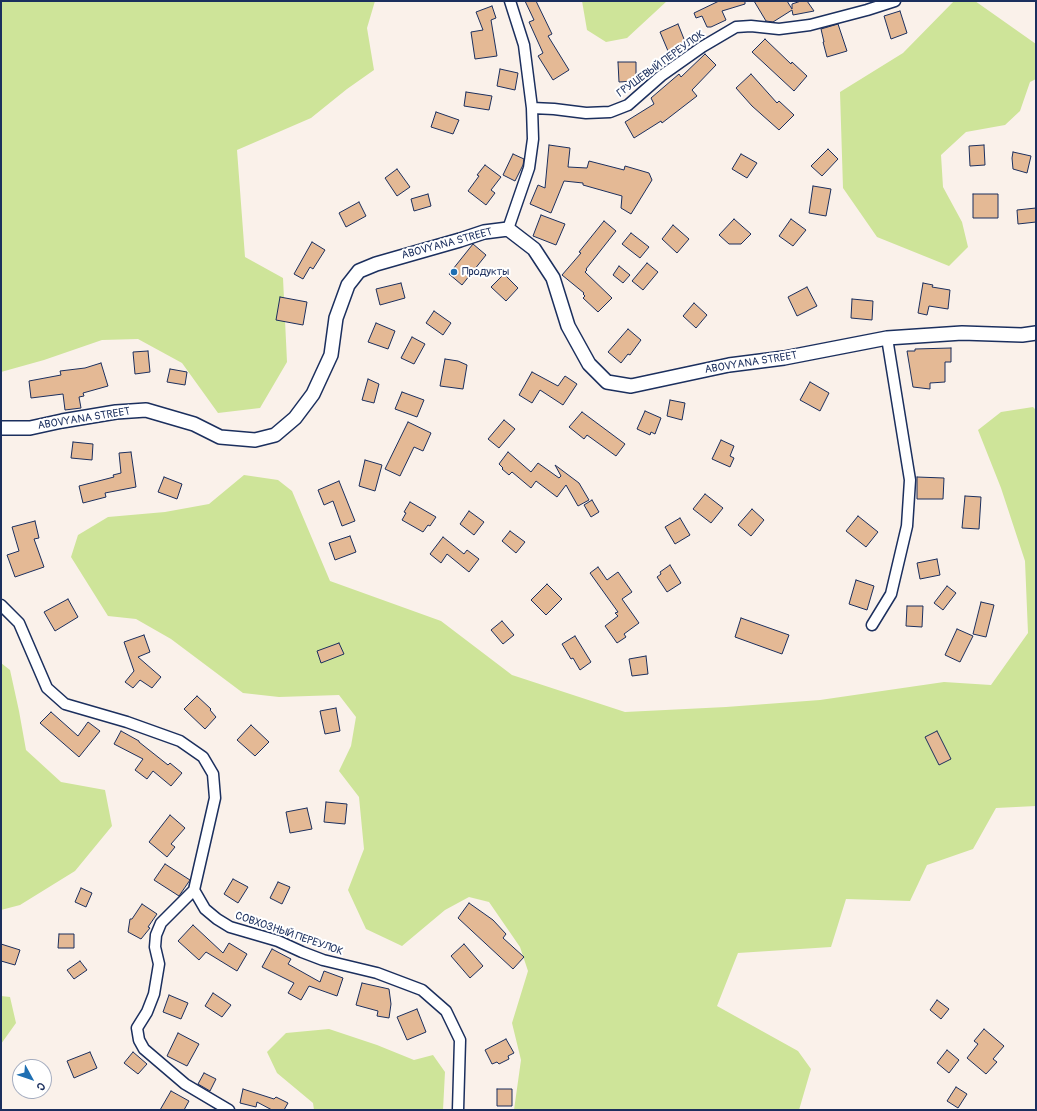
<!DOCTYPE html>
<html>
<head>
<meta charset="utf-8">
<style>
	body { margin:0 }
	#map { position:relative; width:1037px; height:1111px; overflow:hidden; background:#faf1ea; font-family:Pangolin,sans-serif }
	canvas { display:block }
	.frame { position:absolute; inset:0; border:2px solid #1b2f5e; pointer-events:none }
	.north { position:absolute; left:12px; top:1059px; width:40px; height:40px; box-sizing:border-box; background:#fff; border:1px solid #a4acbf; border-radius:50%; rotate:130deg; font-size:11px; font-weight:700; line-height:16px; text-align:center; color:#1b2f5e }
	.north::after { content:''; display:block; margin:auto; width:14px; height:18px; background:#1f6fb2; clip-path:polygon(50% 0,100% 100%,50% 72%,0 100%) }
</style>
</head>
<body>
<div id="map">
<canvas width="1037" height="1111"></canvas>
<div class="frame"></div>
<div class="north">С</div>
</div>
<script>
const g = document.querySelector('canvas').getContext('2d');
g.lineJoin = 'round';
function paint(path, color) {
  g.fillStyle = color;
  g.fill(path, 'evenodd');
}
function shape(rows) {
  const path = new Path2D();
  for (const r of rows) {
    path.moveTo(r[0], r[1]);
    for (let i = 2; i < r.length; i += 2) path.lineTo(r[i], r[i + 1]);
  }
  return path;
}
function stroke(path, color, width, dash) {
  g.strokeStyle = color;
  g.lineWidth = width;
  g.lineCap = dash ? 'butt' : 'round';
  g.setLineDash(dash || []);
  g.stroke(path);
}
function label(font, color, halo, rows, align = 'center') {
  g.font = font + ' Pangolin,sans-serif';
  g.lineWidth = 4;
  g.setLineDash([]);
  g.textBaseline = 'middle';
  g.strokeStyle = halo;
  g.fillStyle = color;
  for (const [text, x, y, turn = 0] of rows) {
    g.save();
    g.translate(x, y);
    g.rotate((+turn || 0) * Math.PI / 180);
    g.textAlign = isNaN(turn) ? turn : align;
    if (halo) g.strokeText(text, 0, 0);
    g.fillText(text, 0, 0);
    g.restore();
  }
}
paint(shape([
	[1,1,375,1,367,28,374,70,347,89,311,118,237,150,245,257,283,278,287,362,260,408,218,413,182,363,138,339,102,340,44,360,1,372],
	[582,1,667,1,627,38,606,42,587,30],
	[954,1,975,1,1036,44,1036,79,1030,82,1020,111,1005,125,966,132,941,155,943,187,962,222,968,247,949,266,877,237,843,188,840,92,903,53],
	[1033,407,1036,410,1036,806,996,808,973,849,927,865,910,901,846,899,831,947,738,953,717,1006,798,1051,811,1069,799,1110,514,1110,521,1060,512,1023,528,971,520,947,489,902,469,897,445,910,402,946,366,929,348,890,364,849,359,797,339,771,351,746,356,717,339,695,279,697,243,693,171,639,136,619,108,616,71,557,78,535,108,517,165,512,209,504,244,475,278,480,292,491,330,581,441,621,512,675,625,712,726,707,820,700,944,682,991,685,1028,633,1025,561,1001,488,978,430,1001,412],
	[1,663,10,670,19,711,26,750,61,782,105,790,112,826,75,871,20,905,1,910],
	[1,996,10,997,16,1023,1,1044],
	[329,1029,377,1045,414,1060,433,1055,445,1072,443,1110,314,1110,313,1103,277,1073,267,1052,286,1033]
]), '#cee499');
const building = shape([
	[525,1,536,1,552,34,548,36,569,70,553,80,538,56,543,53,529,22,534,20,525,1],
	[719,1,745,1,745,4,722,11,726,20,711,27,707,27,702,16,696,18,694,13,719,1],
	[754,1,787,1,792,9,792,4,801,1,807,1,814,11,793,15,792,10,773,22,766,21,754,1],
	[492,6,496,18,491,20,497,56,475,59,471,32,483,30,476,12,492,6],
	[900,11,907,33,891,39,884,16,900,11],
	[678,24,686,44,668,51,660,32,678,24],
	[838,24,847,51,827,57,823,42,824,42,821,29,838,24],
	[765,39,791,64,792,62,807,76,794,91,752,52,765,39],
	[705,54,716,65,692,90,697,96,662,123,661,121,634,138,625,122,654,104,651,98,679,74,681,77,705,54],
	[618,62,636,62,636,81,619,82,618,62],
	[500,69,518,73,515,90,497,86,500,69],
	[751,74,777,103,779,101,794,115,779,130,752,106,736,88,751,74],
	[466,92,492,96,489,110,464,106,466,92],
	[436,112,459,120,453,134,431,127,436,112],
	[549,145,570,148,568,167,587,168,589,161,624,170,625,166,649,173,652,180,631,214,621,208,622,196,583,185,583,183,564,181,551,213,530,204,538,185,545,188,549,145],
	[984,145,985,165,970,166,969,146,984,145],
	[828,149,838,159,822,176,811,166,828,149],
	[1013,152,1031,156,1027,173,1013,169,1012,158,1013,152],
	[513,154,524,159,523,165,515,181,503,175,513,154],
	[741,154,757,163,747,178,732,169,741,154],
	[485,165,501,177,491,190,495,193,486,205,468,191,479,176,477,175,485,165],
	[397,169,410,187,397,196,385,178,397,169],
	[813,186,831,189,826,216,809,213,813,186],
	[428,194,431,206,414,211,411,199,428,194],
	[973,194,998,194,998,218,973,218,973,194],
	[359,202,366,216,346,227,339,213,359,202],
	[1036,208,1036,222,1018,224,1017,210,1036,208],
	[541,215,565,224,556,245,533,236,541,215],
	[734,219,751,234,741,244,729,244,719,235,734,219],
	[791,219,806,230,793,246,779,236,791,219],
	[604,221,616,231,586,269,587,270,585,272,612,298,598,312,583,298,585,296,583,294,584,293,562,275,581,253,579,252,604,221],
	[673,225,689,239,677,253,662,239,673,225],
	[631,233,649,247,640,258,622,244,631,233],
	[312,242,325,250,313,269,310,267,303,279,294,274,312,242],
	[473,244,486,255,462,285,449,274,473,244],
	[647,263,658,272,643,290,632,281,647,263],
	[619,266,630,275,623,283,613,275,619,266],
	[504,274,518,288,506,301,491,287,504,274],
	[401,283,405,298,380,305,376,289,401,283],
	[923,283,933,285,932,287,950,290,948,309,929,306,927,315,918,313,923,283],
	[807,287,817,306,797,316,788,297,807,287],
	[280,297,307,302,303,325,276,320,280,297],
	[852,299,873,301,872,320,851,318,852,299],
	[694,303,707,315,696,328,683,316,694,303],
	[434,311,451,323,443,335,426,323,434,311],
	[376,323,395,331,388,349,368,342,376,323],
	[628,329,641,340,630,355,628,354,621,363,608,352,628,329],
	[412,337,425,344,414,364,401,358,412,337],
	[951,348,951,362,945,362,945,382,930,383,930,389,913,387,907,351,915,351,915,349,951,348],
	[148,351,150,372,135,374,133,352,148,351],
	[445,359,458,361,467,365,463,389,440,386,445,359],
	[101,363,108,386,83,393,84,396,79,397,81,408,65,410,63,394,31,398,29,381,61,375,60,371,85,368,101,363],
	[170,369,187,372,185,385,167,382,170,369],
	[532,372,558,386,565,376,577,384,563,405,540,390,532,403,519,395,532,372],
	[368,379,379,384,374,403,362,400,368,379],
	[810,382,829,393,820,411,800,400,810,382],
	[402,392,424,400,417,417,395,409,402,392],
	[670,400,685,403,682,420,667,416,670,400],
	[645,411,661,418,655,434,651,432,650,435,637,429,645,411],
	[582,412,625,444,616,456,587,435,584,439,569,427,582,412],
	[504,420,515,429,499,448,488,439,504,420],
	[408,422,431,433,423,451,414,447,400,476,385,469,408,422],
	[721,440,734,446,730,456,734,458,730,467,712,459,721,440],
	[73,442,93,444,92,460,71,458,73,442],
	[131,452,136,487,105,493,106,497,83,503,79,486,114,477,113,475,121,473,119,453,131,452],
	[508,452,531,472,538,463,559,478,561,476,555,465,579,483,589,500,578,506,566,485,557,497,536,481,531,488,512,472,509,475,502,469,503,468,499,464,508,452],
	[365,460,382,465,375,491,359,486,365,460],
	[164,477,182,484,177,499,158,492,164,477],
	[917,477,944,478,943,499,917,499,917,477],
	[339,481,355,521,342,526,333,501,324,505,318,490,339,481],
	[705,494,723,508,711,523,693,509,705,494],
	[965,496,981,497,979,529,962,528,965,496],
	[592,500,599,512,591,517,584,505,592,500],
	[410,502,436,517,430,526,428,525,423,532,402,520,406,513,404,512,410,502],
	[752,509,764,520,751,536,738,525,752,509],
	[469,511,484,522,474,535,460,524,469,511],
	[858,516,878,532,866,547,846,531,858,516],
	[680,518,690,535,675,544,665,527,680,518],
	[35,521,39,538,34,539,44,567,15,577,7,555,19,551,12,527,35,521],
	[510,531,525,542,516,553,502,541,510,531],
	[350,536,356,552,335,560,329,543,350,536],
	[443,537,464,554,467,550,479,559,469,572,447,554,441,563,430,554,443,537],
	[937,559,940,575,920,579,917,563,937,559],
	[670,565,681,583,667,592,657,577,661,574,660,572,670,565],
	[598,567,607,580,618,572,632,592,622,599,639,623,624,634,626,637,617,643,605,626,618,616,615,613,618,612,590,573,598,567],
	[856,580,874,586,867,610,849,604,856,580],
	[547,584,562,599,546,615,531,600,547,584],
	[947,586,956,593,943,610,934,603,947,586],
	[68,599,78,617,55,631,44,612,68,599],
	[981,602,994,605,986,637,973,634,981,602],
	[907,606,923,606,922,627,906,626,907,606],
	[741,618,789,635,782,654,735,637,741,618],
	[502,621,514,635,503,644,491,630,502,621],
	[957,629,973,636,960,662,945,655,957,629],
	[144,635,150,652,138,657,161,677,152,688,140,680,133,688,125,682,134,671,124,642,144,635],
	[575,636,591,662,580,670,573,658,571,659,562,644,575,636],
	[339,643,344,654,321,663,317,651,339,643],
	[646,656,648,674,632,676,629,659,646,656],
	[197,696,211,709,210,710,216,717,205,729,184,709,197,696],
	[336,708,340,731,325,734,320,711,336,708],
	[51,712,78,736,88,722,100,731,79,757,40,723,51,712],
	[251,725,269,742,255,756,237,740,251,725],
	[121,731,139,741,139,742,168,765,170,763,182,773,171,786,153,771,147,779,135,770,143,759,114,744,121,731],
	[937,731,951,759,939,765,925,737,937,731],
	[326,802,347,804,345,824,324,822,326,802],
	[307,808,312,829,290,833,286,812,307,808],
	[170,815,185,828,171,844,175,847,167,857,149,842,170,815],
	[165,864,190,880,179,896,154,880,165,864],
	[233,879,248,887,238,903,224,894,233,879],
	[278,882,290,887,282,904,270,898,278,882],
	[81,888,92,893,86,907,75,902,81,888],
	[469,903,493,920,506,934,503,938,524,957,513,969,458,918,469,903],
	[142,904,157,914,148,927,150,928,141,939,128,932,130,919,132,919,142,904],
	[193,925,223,953,229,943,247,954,237,971,206,952,199,960,178,941,193,925],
	[59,934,74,934,74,948,58,948,59,934],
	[1,944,20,950,15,965,1,961,1,944],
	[464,944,483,966,470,978,451,956,464,944],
	[272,949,291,959,288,964,320,982,324,971,343,978,337,996,309,986,301,1000,288,993,294,983,262,967,272,949],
	[80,961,87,970,74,979,67,970,80,961],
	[362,983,389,989,391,1004,389,1018,377,1016,378,1011,356,1005,362,983],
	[213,993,231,1005,222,1017,205,1006,213,993],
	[169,995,188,1003,181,1019,163,1012,169,995],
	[937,1000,949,1009,941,1019,930,1010,937,1000],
	[417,1009,426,1032,407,1040,397,1017,417,1009],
	[984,1029,1004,1046,993,1059,997,1062,986,1074,967,1058,978,1044,974,1041,984,1029],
	[178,1033,199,1044,187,1066,167,1056,178,1033],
	[506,1039,514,1053,508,1056,509,1059,499,1064,497,1062,492,1064,485,1050,506,1039],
	[947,1050,959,1060,949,1073,937,1063,947,1050],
	[90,1052,97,1068,74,1078,67,1061,90,1052],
	[133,1052,147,1064,138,1074,124,1063,133,1052],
	[204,1073,216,1079,210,1091,198,1084,204,1073],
	[956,1087,967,1094,958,1108,947,1101,956,1087],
	[243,1089,274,1099,276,1097,288,1103,284,1110,272,1110,257,1102,256,1107,240,1103,243,1089],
	[497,1089,512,1089,512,1106,497,1106,497,1089],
	[171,1091,189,1101,184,1110,160,1110,171,1091]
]);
paint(building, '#e4b995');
stroke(building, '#1b2f5e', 1);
const minor = shape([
	[532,108,554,109,586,113,610,112,628,105,661,76,702,47,736,27,751,26,779,29,810,25,867,10,895,1],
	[508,229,529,168,533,139,532,108,524,45,510,1],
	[1,605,19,623,47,688,65,704,127,722,180,741,203,757,213,774,215,798,194,890,205,909,217,919,230,927,278,941,302,952,323,960,377,973,422,990,446,1011,460,1040,458,1110],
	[872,625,891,594,907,526,910,480,887,338],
	[194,890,161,923,156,935,155,947,159,964,154,994,147,1012,137,1028,139,1040,144,1049,185,1084,229,1110]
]);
const tertiary = shape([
	[1,428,30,428,62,421,116,412,146,410,194,424,220,437,255,440,275,435,295,418,313,394,331,355,336,318,348,285,359,271,376,264,460,240,484,232,508,229,534,249,553,278,568,326,589,364,607,382,631,386,729,365,784,358,887,338,962,333,1022,335,1036,333]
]);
stroke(minor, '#1b2f5e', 13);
stroke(tertiary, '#1b2f5e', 16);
stroke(minor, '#fff', 10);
stroke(tertiary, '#fff', 13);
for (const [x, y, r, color] of [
	[454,272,4,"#1f6fb2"]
]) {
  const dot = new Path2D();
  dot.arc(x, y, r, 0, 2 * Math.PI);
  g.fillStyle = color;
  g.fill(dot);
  stroke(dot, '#fff', 1.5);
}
label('11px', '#1b2f5e', '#fff', [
	["ГРУШЕВЫЙ ПЕРЕУЛОК",661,64,-36],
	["ABOVYANA STREET",447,244,-15],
	["ABOVYANA STREET",751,363,-9],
	["ABOVYANA STREET",84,419,-9],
	["СОВХОЗНЫЙ ПЕРЕУЛОК",289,934,19]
]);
label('11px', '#1b2f5e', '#fff', [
	["Продукты",462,272]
], 'left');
</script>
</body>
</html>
